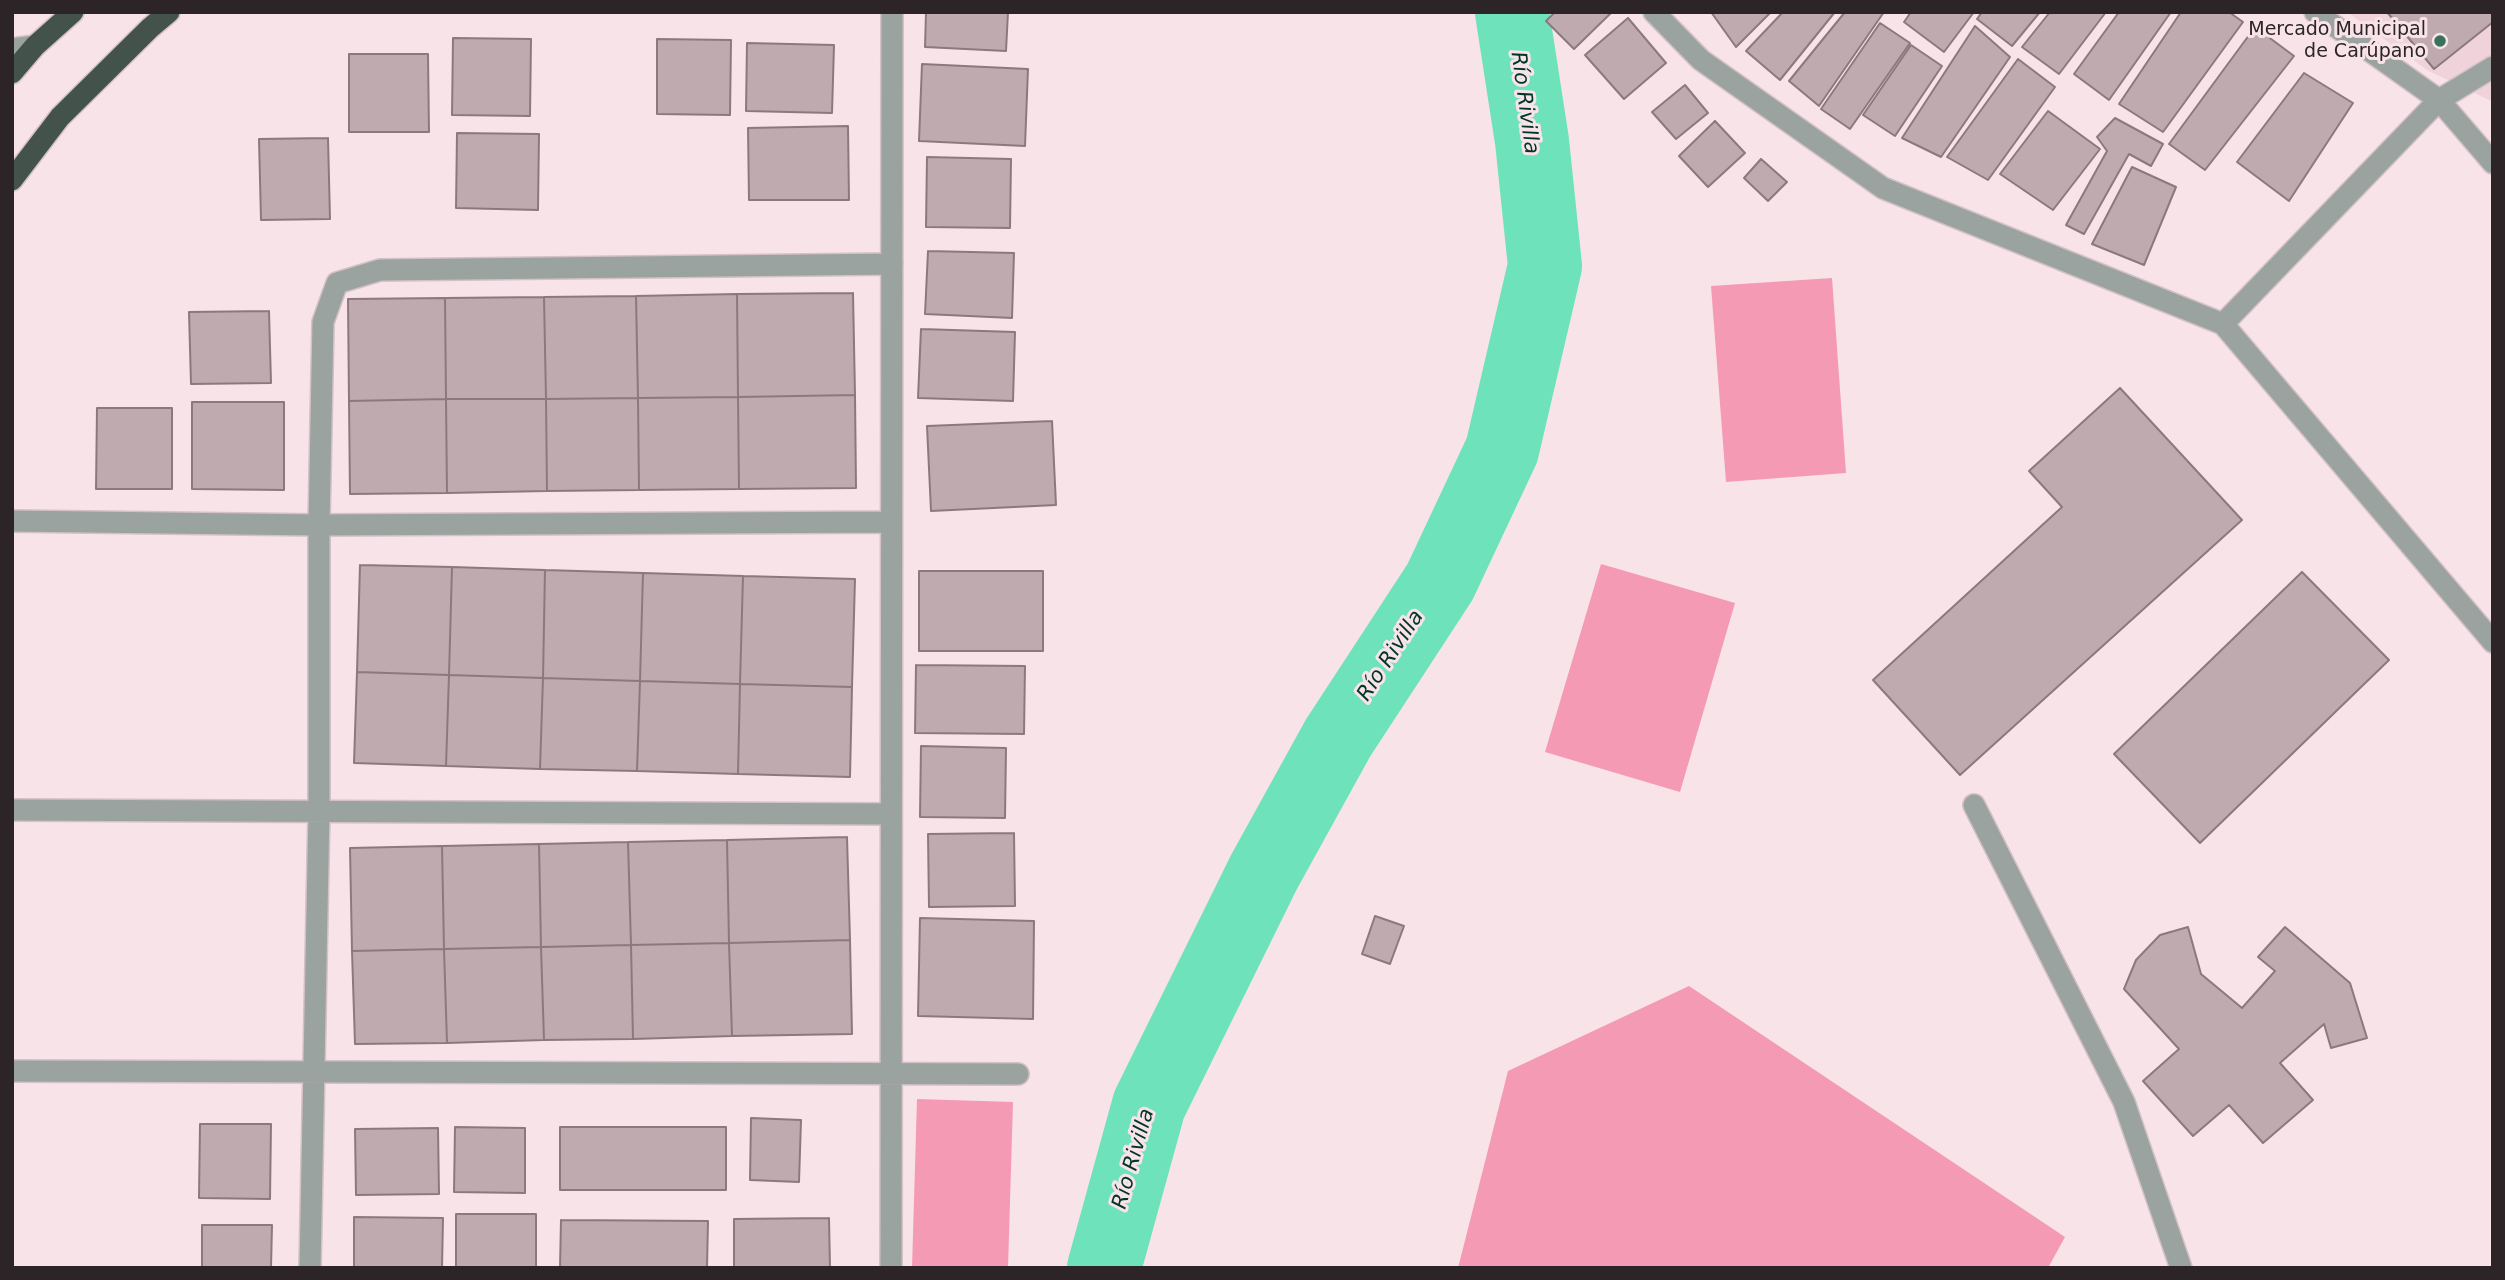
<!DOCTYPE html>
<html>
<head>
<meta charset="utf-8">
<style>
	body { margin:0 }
	#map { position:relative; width:2505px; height:1280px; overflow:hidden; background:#f8e3e9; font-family:"DejaVu Sans",sans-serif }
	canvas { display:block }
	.frame { position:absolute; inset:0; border:14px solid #2c2426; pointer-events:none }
</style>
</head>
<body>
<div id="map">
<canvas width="2505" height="1280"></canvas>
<div class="frame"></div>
</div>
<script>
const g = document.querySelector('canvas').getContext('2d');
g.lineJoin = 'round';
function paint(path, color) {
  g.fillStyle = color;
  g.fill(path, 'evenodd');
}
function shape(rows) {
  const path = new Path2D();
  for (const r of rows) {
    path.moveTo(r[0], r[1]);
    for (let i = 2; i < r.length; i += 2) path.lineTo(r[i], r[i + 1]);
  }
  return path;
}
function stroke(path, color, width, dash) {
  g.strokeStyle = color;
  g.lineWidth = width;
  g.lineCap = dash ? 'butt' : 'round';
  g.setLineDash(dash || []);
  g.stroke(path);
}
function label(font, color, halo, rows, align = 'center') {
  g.font = font + ' "DejaVu Sans",sans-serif';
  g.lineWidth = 6;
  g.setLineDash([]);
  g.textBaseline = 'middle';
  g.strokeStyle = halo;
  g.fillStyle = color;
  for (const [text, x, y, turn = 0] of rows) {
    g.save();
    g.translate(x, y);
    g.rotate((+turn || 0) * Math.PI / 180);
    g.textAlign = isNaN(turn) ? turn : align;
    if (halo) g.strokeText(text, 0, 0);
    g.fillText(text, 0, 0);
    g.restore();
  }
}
paint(shape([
	[2347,12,2493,12,2493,102,2427,70]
]), '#f0d3da');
paint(shape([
	[1832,278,1846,473,1726,482,1711,286],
	[1601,564,1735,603,1680,792,1545,752],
	[1689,986,2065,1237,2048,1268,1458,1268,1508,1071],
	[917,1099,1013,1102,1008,1268,912,1268]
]), '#f49ab5');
stroke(shape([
	[1104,1268,1149,1105,1264,872,1338,738,1440,582,1502,450,1545,266,1532,141,1512,12]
]), '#6ee2ba', 74);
const building = shape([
	[926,12,1008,12,1006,51,925,47,926,12],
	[1555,12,1612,12,1574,49,1546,21,1555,12],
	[1711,12,1771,12,1736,47,1711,12],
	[1783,12,1835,12,1780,80,1746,51,1783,12],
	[1845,12,1884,12,1819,106,1789,81,1845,12],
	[1911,12,1974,12,1944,52,1904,22,1911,12],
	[1982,12,2040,12,2012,46,1977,19,1982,12],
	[2050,12,2106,12,2059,74,2022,47,2050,12],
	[2119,12,2171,12,2109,100,2074,74,2119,12],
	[2181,12,2229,12,2243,22,2163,132,2119,104,2181,12],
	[2387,12,2493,12,2493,22,2434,69,2387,12],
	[1628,18,1666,63,1624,99,1585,55,1628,18],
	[1880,23,1910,43,1850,129,1821,109,1880,23],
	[1975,26,2010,57,1941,157,1902,138,1975,26],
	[2255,27,2294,56,2205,170,2169,144,2255,27],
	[453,38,531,39,530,116,452,115,453,38],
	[657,39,731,40,730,115,657,114,657,39],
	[747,43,834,45,832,113,746,111,747,43],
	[1911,45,1942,66,1895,136,1863,115,1911,45],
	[349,54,428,54,429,132,349,132,349,54],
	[2018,59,2055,87,1988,180,1947,157,2018,59],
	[922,64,1028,69,1025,146,919,141,922,64],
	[2304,73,2353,103,2289,201,2237,162,2304,73],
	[1685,85,1708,113,1676,139,1652,112,1685,85],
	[2048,111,2100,149,2053,210,2000,174,2048,111],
	[2115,118,2163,144,2151,166,2129,154,2084,234,2066,225,2107,151,2097,137,2115,118],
	[1715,121,1745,153,1708,187,1679,156,1715,121],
	[848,126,849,200,749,200,748,128,848,126],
	[457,133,539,134,538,210,456,208,457,133],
	[328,138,330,219,261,220,259,139,328,138],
	[927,157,1011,159,1010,228,926,227,927,157],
	[1761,159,1787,182,1768,201,1744,178,1761,159],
	[2132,167,2176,187,2144,265,2092,244,2132,167],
	[928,251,1014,253,1012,318,925,314,928,251],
	[853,293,855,395,738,397,737,294,853,293],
	[737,294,738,397,638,398,636,296,737,294],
	[636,296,638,398,546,399,544,297,636,296],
	[544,297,546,399,446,399,445,298,544,297],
	[445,298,446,399,349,401,348,299,445,298],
	[269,311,271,383,191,384,189,312,269,311],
	[921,329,1015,332,1013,401,918,398,921,329],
	[2120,388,2242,520,1960,775,1873,680,2062,507,2029,471,2120,388],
	[855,395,856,488,739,489,738,397,855,395],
	[738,397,739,489,639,490,638,398,738,397],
	[638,398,639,490,547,491,546,399,638,398],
	[446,399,447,493,350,494,349,401,446,399],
	[446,399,546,399,547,491,447,493,446,399],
	[192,402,284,402,284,490,192,489,192,402],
	[97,408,172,408,172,489,96,489,97,408],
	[1052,421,1056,505,931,511,927,426,1052,421],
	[360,565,452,567,449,675,357,672,360,565],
	[452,567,545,570,543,678,449,675,452,567],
	[545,570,643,573,640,681,543,678,545,570],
	[919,571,1043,571,1043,651,919,651,919,571],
	[2302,572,2389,660,2200,843,2114,754,2302,572],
	[643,573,743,576,740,684,640,681,643,573],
	[743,576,855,579,852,687,740,684,743,576],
	[916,665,1025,666,1024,734,915,733,916,665],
	[357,672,449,675,446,766,354,763,357,672],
	[449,675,543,678,540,769,446,766,449,675],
	[543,678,640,681,637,771,540,769,543,678],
	[640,681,740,684,738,774,637,771,640,681],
	[740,684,852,687,850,777,738,774,740,684],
	[921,746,1006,748,1005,818,920,817,921,746],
	[1014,833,1015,906,929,907,928,834,1014,833],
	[847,837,850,940,729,943,727,840,847,837],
	[727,840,729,943,631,945,628,842,727,840],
	[628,842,631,945,541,947,539,844,628,842],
	[539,844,541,947,444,949,442,846,539,844],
	[442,846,444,949,352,951,350,848,442,846],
	[1375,916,1404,926,1390,964,1362,954,1375,916],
	[920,918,1034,921,1033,1019,918,1016,920,918],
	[2188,927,2201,974,2242,1008,2275,971,2258,957,2285,927,2350,983,2367,1038,2331,1048,2324,1024,2280,1063,2313,1100,2263,1143,2229,1105,2193,1136,2143,1081,2179,1049,2124,989,2136,960,2160,935,2188,927],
	[850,940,852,1034,732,1036,729,943,850,940],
	[729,943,732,1036,633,1039,631,945,729,943],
	[631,945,633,1039,544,1040,541,947,631,945],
	[541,947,544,1040,447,1043,444,949,541,947],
	[444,949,447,1043,355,1044,352,951,444,949],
	[751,1118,801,1120,799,1182,750,1180,751,1118],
	[200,1124,271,1124,270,1199,199,1198,200,1124],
	[455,1127,525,1128,525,1193,454,1192,455,1127],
	[560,1127,726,1127,726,1190,560,1190,560,1127],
	[438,1128,439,1194,356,1195,355,1129,438,1128],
	[456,1214,536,1214,536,1268,456,1268,456,1214],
	[354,1217,443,1218,442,1268,354,1268,354,1217],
	[829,1218,830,1268,734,1268,734,1219,829,1218],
	[561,1220,708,1221,707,1268,560,1268,561,1220],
	[202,1225,272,1225,271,1268,202,1268,202,1225]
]);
paint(building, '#beaaaf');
stroke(building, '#8c797e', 2);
const street = shape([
	[1654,12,1701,60,1883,188,2223,324,2493,642],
	[2315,12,2439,100,2493,163],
	[12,49,35,46],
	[2223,324,2439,100,2493,67],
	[12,521,319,525,891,522],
	[1974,805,2124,1102,2181,1268],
	[12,810,891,814],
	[12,1071,1018,1074],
	[310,1268,319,810,319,525,323,322,337,283,380,270,892,264],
	[891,1268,892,12]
]);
const highway = shape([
	[12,73,35,46,73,12],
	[12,180,60,117,150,28,169,12]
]);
stroke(street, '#d3c1c6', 24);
stroke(highway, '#d3c1c6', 24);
stroke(street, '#9aa39f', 21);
stroke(highway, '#43534c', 21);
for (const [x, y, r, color] of [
	[2440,41,7,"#36725d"]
]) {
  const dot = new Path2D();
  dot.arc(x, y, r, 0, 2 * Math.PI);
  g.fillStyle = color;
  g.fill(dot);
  stroke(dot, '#f8e3e9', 2.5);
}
label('19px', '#2c2426', '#f8e3e9', [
	["Mercado Municipal",2426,30],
	["de Carúpano",2426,52]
], 'right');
label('italic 21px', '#003627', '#f8e3e9', [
	["Río Rivilla",1524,103,82],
	["Río Rivilla",1391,656,-57],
	["Río Rivilla",1134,1159,-74]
]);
</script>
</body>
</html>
